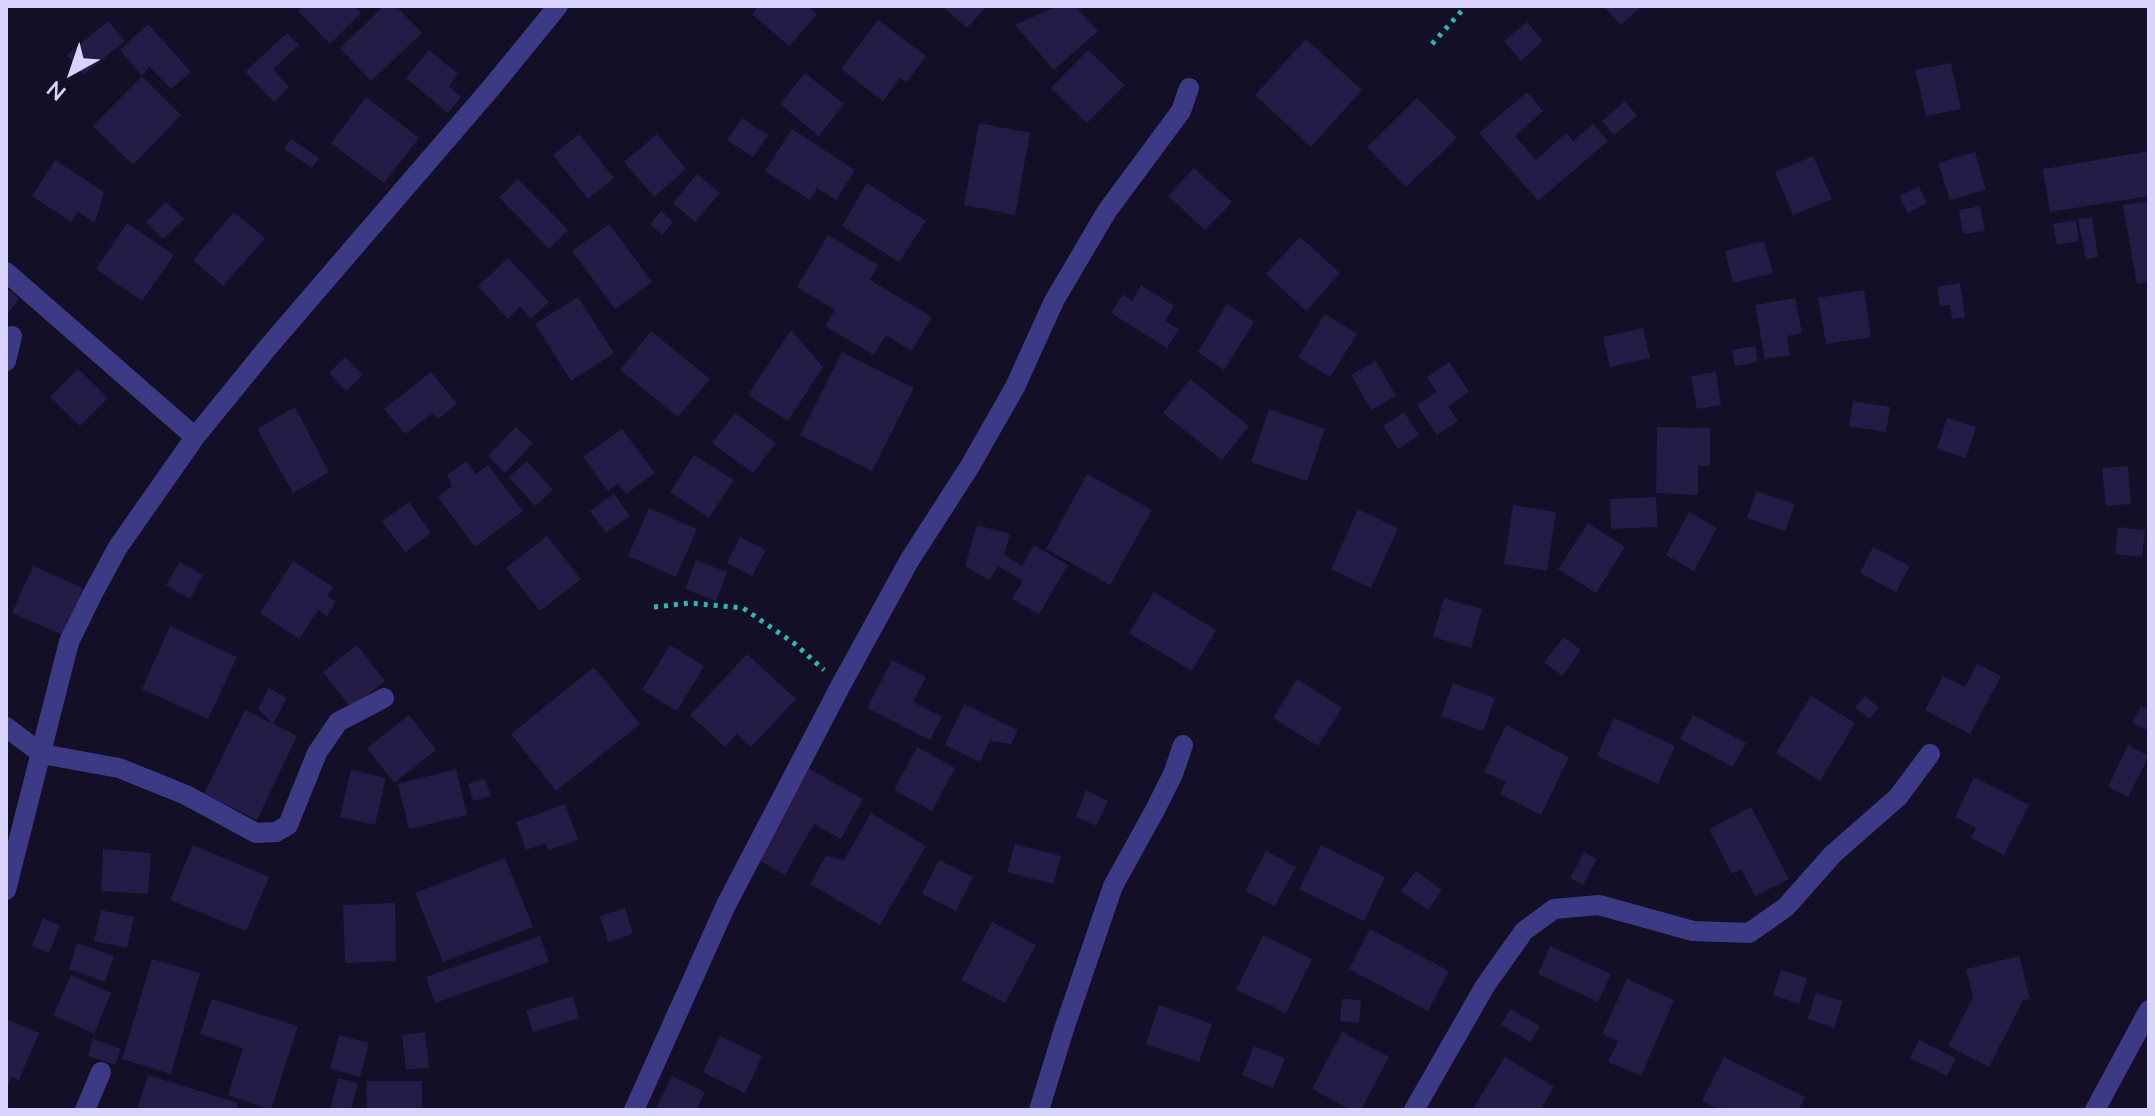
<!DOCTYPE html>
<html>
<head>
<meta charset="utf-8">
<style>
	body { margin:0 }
	#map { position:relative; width:2155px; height:1116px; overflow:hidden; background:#130f26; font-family:"Nunito Sans",sans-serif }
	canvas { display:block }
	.frame { position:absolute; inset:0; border:8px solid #d9d4ff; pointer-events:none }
	.north { position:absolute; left:32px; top:32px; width:80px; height:80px; -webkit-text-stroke:6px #130f26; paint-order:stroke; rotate:220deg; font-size:22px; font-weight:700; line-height:32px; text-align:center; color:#d9d4ff }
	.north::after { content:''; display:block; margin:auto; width:28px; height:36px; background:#d9d4ff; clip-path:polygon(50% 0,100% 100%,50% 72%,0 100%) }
</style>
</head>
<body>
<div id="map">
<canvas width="2155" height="1116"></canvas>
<div class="frame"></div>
<div class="north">N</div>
</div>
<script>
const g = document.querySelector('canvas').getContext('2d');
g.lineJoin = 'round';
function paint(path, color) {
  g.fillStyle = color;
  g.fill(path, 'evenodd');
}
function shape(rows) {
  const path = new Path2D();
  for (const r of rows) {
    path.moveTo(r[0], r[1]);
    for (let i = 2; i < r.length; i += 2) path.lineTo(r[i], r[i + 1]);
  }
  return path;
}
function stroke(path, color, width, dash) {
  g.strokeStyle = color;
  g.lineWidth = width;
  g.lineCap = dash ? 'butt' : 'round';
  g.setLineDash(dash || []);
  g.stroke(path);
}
paint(shape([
	[303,6,354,6,361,13,330,44,298,11],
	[384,6,396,6,422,33,371,81,340,48],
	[759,6,807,6,817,14,789,46,752,14],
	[942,6,987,6,967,28],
	[1057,6,1075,6,1098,31,1054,70,1015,25],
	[1603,6,1642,6,1621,25],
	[878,20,926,56,907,82,900,78,883,101,841,69],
	[108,21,125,41,83,75,67,55],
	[1527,22,1543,41,1521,61,1504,41],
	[148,24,191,72,171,89,149,66,142,76,120,50],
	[287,33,299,45,273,69,289,87,274,102,245,72],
	[1306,39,1362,90,1311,147,1255,95],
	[429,50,458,74,449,86,461,97,448,113,406,78],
	[1088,50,1125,85,1087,123,1051,88],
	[1951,63,1961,109,1926,116,1915,70],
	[805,73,844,104,819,136,780,104],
	[142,76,181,115,133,165,93,126],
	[1527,92,1543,111,1515,136,1536,160,1566,133,1573,141,1593,124,1608,141,1538,201,1479,133],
	[366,97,419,138,384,183,331,143],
	[1417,98,1457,138,1406,187,1367,147],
	[1625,101,1637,116,1614,135,1602,121],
	[742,118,768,135,753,157,727,140],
	[979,123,1030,133,1015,215,964,205],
	[792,129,855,170,836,200,817,188,810,200,765,171],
	[579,134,614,178,588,199,553,155],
	[657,134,686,169,654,197,624,162],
	[291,139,319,158,312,168,284,149],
	[2149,151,2149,196,2050,212,2043,169],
	[1975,152,1986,190,1950,200,1938,163],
	[1813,156,1832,199,1793,215,1775,172],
	[55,160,104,192,95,223,78,212,71,222,32,196],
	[1194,168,1232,202,1205,230,1168,196],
	[697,174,720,193,695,222,673,203],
	[518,179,568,230,549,249,499,197],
	[867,183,926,221,899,262,842,226],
	[1919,187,1927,203,1908,213,1899,196],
	[2149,201,2149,282,2137,284,2123,205],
	[166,202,184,219,163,239,146,222],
	[1980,206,1985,231,1963,234,1959,210],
	[661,211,673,222,662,235,650,224],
	[234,212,265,238,223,286,193,260],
	[2092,217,2098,257,2086,259,2078,219],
	[2076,220,2079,241,2057,245,2053,224],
	[127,223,174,255,142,301,96,269],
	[609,224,652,282,615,309,572,251],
	[828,235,878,265,870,280,932,317,912,351,886,335,874,355,825,326,835,310,797,287],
	[1300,237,1340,273,1306,311,1266,274],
	[1764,241,1773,273,1733,283,1725,251],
	[508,258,549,302,531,319,520,307,508,319,478,286],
	[1960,283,1965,317,1952,319,1950,305,1940,306,1937,287],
	[1141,285,1174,306,1165,321,1179,329,1167,348,1111,313,1123,294,1132,301],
	[6,288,19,298,6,316],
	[1864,290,1871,337,1826,344,1818,298],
	[578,297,614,353,571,381,535,324],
	[1795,298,1802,333,1787,336,1790,355,1765,359,1755,305],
	[1227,304,1254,322,1224,370,1198,352],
	[1325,314,1357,334,1330,377,1298,357],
	[1643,328,1650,358,1610,367,1603,337],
	[791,330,823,367,788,421,748,395],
	[651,331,710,379,678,417,620,370],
	[1755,346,1758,362,1735,366,1732,350],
	[842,352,914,388,872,471,800,435],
	[345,357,363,375,346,391,329,373],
	[1376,361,1396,396,1371,410,1351,375],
	[1449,362,1469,392,1448,406,1458,421,1437,435,1417,405,1437,392,1427,377],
	[78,369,108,398,80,426,50,397],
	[431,372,457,404,438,419,433,413,405,434,384,409],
	[1716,372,1721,405,1697,409,1691,376],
	[1190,379,1249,426,1222,460,1163,413],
	[1853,401,1890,407,1886,432,1849,426],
	[295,407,329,472,293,493,257,429],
	[1269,409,1325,429,1307,481,1251,462],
	[1404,412,1419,435,1398,449,1383,426],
	[735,413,776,443,753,473,712,443],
	[1947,418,1976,427,1966,458,1937,449],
	[516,427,533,443,505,473,488,456],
	[1657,427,1710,428,1710,466,1698,466,1698,495,1656,493],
	[622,429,655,473,626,494,618,483,608,491,583,457],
	[694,455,734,480,709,518,670,492],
	[466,461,476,474,488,465,523,511,475,547,438,497,452,486,447,475],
	[527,461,553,490,535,506,509,477],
	[2128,466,2131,504,2106,506,2102,468],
	[1087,474,1152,510,1110,585,1046,549],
	[1756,491,1795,504,1785,531,1747,518],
	[614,494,630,516,606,533,590,511],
	[1656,497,1658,527,1611,529,1610,499],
	[409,502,431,533,405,552,382,521],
	[1513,505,1556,512,1547,571,1504,564],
	[649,508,697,529,676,577,628,556],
	[1358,509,1398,528,1371,588,1331,569],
	[1689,512,1717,528,1694,571,1666,555],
	[1588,523,1625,547,1596,593,1558,569],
	[977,525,1010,534,1004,555,1022,566,1034,545,1068,565,1039,614,1012,599,1023,581,998,566,989,580,965,566],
	[2118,527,2145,530,2142,557,2115,554],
	[547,536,581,579,540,611,506,568],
	[740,537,766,550,752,576,727,563],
	[1873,547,1910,566,1896,592,1860,573],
	[696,560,727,572,716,601,685,589],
	[293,561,333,587,328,596,336,602,327,616,318,610,299,639,260,613],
	[180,562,203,575,190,599,166,585],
	[33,566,83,588,63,635,12,613],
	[1154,592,1216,630,1192,671,1129,633],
	[1444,598,1482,609,1471,648,1433,637],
	[170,626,237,657,208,719,142,689],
	[1564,637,1581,650,1562,676,1544,662],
	[357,645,385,681,351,708,323,672],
	[670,645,704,666,677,711,642,690],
	[747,654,796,699,751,747,737,734,725,747,690,715],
	[892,660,926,677,913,702,942,717,930,740,867,708],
	[1977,664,2001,676,1970,734,1925,710,1943,676,1965,687],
	[594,667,640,724,556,791,511,734],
	[1297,679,1342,708,1318,746,1273,718],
	[1453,683,1495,698,1483,731,1441,716],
	[269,688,287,698,273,724,258,709],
	[1811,696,1855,723,1820,781,1776,753],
	[1865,696,1879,707,1870,719,1855,708],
	[964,704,1018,730,1011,744,990,741,980,762,945,745],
	[2141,706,2149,710,2149,731,2132,723],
	[245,710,297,736,257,820,204,794],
	[409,715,436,750,394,783,367,748],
	[1693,715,1746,743,1733,767,1680,739],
	[1614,718,1675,746,1658,784,1597,756],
	[1506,725,1569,757,1541,815,1500,794,1506,782,1484,772],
	[2128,745,2149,756,2128,797,2108,787],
	[917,747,955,768,932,811,894,790],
	[804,766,863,799,841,839,814,824,785,875,753,857],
	[456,769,467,815,409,829,398,784],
	[351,770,386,778,375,825,340,817],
	[1974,777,2029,805,2004,855,1971,838,1976,828,1955,817],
	[485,779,491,796,473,801,468,784],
	[1086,790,1108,801,1096,826,1076,817],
	[565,804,578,840,548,850,546,843,526,850,516,822],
	[1751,807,1789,879,1755,896,1741,869,1732,874,1709,829],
	[871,813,926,846,880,925,810,884,826,856,844,860],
	[1015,844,1061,856,1053,884,1007,872],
	[193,845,269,877,246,931,170,900],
	[1321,845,1385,877,1364,921,1299,889],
	[103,849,151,853,148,894,101,891],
	[1266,851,1296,867,1275,906,1245,891],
	[1584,852,1597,859,1583,885,1570,878],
	[505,858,533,927,443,962,415,893],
	[939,860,973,877,956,911,922,894],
	[1416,871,1442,890,1428,910,1401,891],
	[395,903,396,961,345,963,343,905],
	[625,908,633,934,608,942,600,916],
	[101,910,134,917,127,948,94,941],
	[43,918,60,926,49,953,32,946],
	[992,922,1036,945,1005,1003,961,980],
	[1370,929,1449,971,1428,1011,1349,969],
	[1263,935,1312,959,1286,1013,1236,990],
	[540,936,549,962,435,1003,426,977],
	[77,943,114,956,105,982,69,969],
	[1550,946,1611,974,1598,1002,1538,974],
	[2019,956,2030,999,2023,1000,1989,1067,1948,1046,1973,997,1966,969],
	[152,959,200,973,171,1074,122,1059],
	[1781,970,1807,978,1799,1004,1773,995],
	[71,975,111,993,94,1034,53,1015],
	[1627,979,1674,1000,1641,1076,1608,1062,1618,1041,1602,1034],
	[1816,993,1843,1001,1834,1028,1808,1019],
	[573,996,579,1018,533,1032,526,1010],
	[212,999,298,1026,271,1110,228,1095,243,1048,200,1034],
	[1342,999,1361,1000,1359,1023,1340,1021],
	[1159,1005,1212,1024,1199,1062,1146,1044],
	[1510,1009,1540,1026,1531,1042,1501,1025],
	[6,1019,39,1033,19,1080,12,1077,6,1090],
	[425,1032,429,1067,406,1070,402,1035],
	[1342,1032,1389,1057,1361,1110,1351,1110,1312,1089],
	[339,1035,369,1043,360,1077,330,1069],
	[720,1036,762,1056,745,1093,703,1072],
	[93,1039,121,1049,115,1065,88,1056],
	[1919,1040,1956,1058,1947,1076,1910,1058],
	[1254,1046,1285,1058,1273,1088,1242,1075],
	[1505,1057,1554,1087,1540,1110,1472,1110],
	[1724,1057,1805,1097,1799,1110,1721,1110,1702,1101],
	[148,1075,238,1103,236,1110,137,1110],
	[672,1076,705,1092,696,1110,655,1110],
	[338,1078,358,1083,351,1110,330,1110],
	[366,1081,422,1081,422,1110,367,1110]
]), '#241b47');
stroke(shape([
	[1432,44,1466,6],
	[654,607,690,603,743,608,795,644,824,670]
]), '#2fb8b0', 5, [4, 6]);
stroke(shape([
	[6,272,195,437],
	[6,361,12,336],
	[6,727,42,754,119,768,186,795,256,833,276,832,288,825,317,753,338,722,384,698],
	[6,890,69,642,92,595,118,547,195,437,269,346,491,88,558,6],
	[85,1110,101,1072],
	[634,1110,726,905,841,685,909,561,970,466,1015,387,1054,301,1107,211,1181,111,1189,88],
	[1039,1110,1064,1029,1113,886,1155,810,1173,774,1183,745],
	[1414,1110,1485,986,1524,931,1554,909,1599,905,1693,931,1749,933,1786,907,1833,854,1898,797,1930,754],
	[2095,1110,2149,1010]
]), '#3d3a85', 20);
</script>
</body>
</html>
